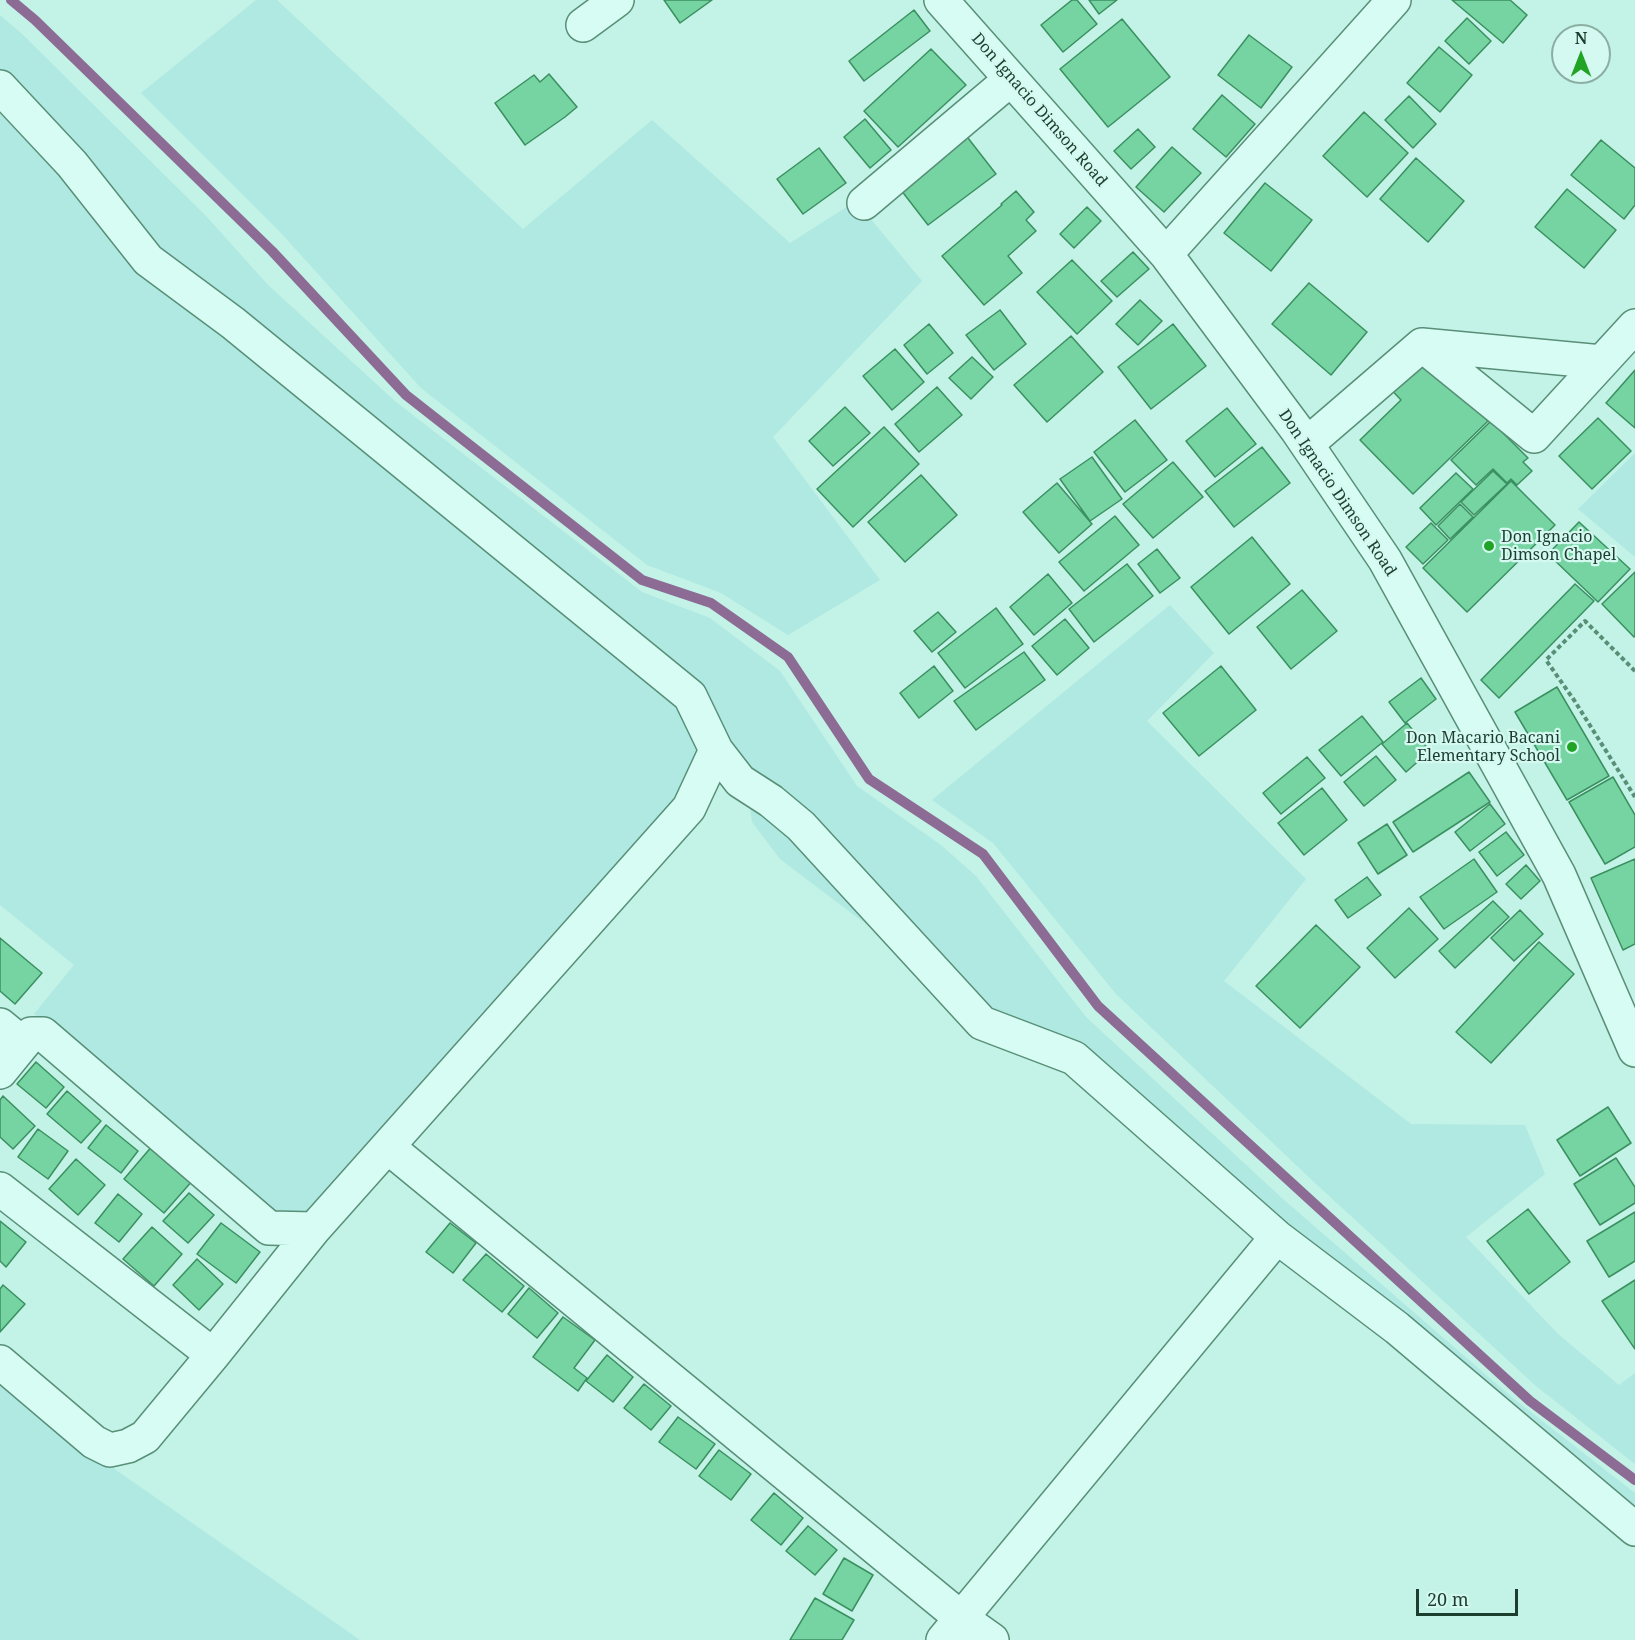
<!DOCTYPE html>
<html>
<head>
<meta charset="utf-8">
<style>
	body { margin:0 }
	#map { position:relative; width:1635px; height:1640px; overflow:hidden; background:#c3f2e6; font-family:"Noto Serif",serif }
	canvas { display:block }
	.north { position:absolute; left:1551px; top:24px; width:60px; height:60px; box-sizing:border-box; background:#d3f9f0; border:2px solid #8aaea2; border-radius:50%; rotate:0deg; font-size:16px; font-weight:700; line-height:24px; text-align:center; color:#1d3d2e }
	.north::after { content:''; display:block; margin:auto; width:21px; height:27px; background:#21a426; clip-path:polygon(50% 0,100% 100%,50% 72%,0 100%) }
	.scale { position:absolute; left:1416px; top:1589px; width:102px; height:27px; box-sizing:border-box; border:3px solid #1d3d2e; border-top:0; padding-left:8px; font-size:18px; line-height:21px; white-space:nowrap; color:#1d3d2e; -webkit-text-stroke:4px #d3f9f0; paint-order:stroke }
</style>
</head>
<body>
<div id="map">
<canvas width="1635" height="1640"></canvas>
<div class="north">N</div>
<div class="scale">20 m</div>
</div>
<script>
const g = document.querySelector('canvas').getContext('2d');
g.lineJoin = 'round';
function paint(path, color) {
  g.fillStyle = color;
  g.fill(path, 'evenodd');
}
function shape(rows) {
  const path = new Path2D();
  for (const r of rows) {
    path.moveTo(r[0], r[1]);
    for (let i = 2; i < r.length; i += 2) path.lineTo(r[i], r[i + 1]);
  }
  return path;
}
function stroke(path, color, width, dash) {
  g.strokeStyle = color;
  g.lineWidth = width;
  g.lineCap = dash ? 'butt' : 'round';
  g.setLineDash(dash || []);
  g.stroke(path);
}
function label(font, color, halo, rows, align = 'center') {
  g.font = font + ' "Noto Serif",serif';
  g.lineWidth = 4.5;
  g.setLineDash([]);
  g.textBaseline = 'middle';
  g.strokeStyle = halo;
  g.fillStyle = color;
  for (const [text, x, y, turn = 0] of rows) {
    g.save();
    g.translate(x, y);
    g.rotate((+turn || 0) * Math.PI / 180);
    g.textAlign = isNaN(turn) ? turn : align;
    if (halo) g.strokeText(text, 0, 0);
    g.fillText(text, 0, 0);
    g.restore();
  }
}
paint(shape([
	[256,0,277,0,523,229,652,120,790,243,856,201,922,281,773,437,880,580,788,635,721,593,647,565,421,388,281,233,141,93],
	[0,15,21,33,207,217,268,285,396,402,642,592,710,618,780,671,857,786,941,845,976,876,1086,1017,1283,1199,1514,1399,1635,1493,1635,1519,1284,1230,983,1013,780,859,752,822,746,779,696,692,157,254,0,74],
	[0,99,66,171,685,701,709,752,681,804,308,1221,277,1220,34,1014,74,965,0,905],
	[1635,453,1635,557,1578,509],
	[1170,605,1214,653,1147,721,1306,879,1224,981,1411,1124,1525,1125,1545,1174,1466,1237,1558,1334,1619,1385,1635,1373,1635,1464,1536,1386,1315,1183,1116,994,993,843,932,800],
	[0,1372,116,1470,360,1640,0,1640]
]), '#afe9e2');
stroke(shape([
	[11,0,35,20,272,251,406,395,642,580,711,603,788,657,869,779,983,854,1098,1006,1530,1401,1635,1480]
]), '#8c6b94', 10);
const building = shape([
	[664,0,712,0,680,23,664,0],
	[1072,0,1077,0,1097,24,1063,52,1041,25,1072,0],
	[1089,0,1117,0,1099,14,1089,0],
	[1452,0,1510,0,1527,15,1503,43,1452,0],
	[914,10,930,31,864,81,849,61,914,10],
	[1467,18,1491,41,1469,64,1445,41,1467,18],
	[1122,19,1170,77,1108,127,1060,69,1122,19],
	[1249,35,1292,67,1261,108,1218,75,1249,35],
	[1439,47,1472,75,1440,112,1407,83,1439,47],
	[931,49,966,85,898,147,864,111,931,49],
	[549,74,577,107,565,117,525,145,495,103,534,75,540,82,549,74],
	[1222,95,1255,124,1226,157,1193,129,1222,95],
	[1409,96,1436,124,1413,148,1385,120,1409,96],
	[1364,112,1408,153,1367,197,1323,156,1364,112],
	[865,119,891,150,870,168,844,137,865,119],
	[961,129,996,174,928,225,894,181,961,129],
	[1138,129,1155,147,1131,169,1114,151,1138,129],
	[1601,140,1635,168,1635,205,1624,219,1571,175,1601,140],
	[1172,147,1201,173,1164,212,1136,187,1172,147],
	[819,148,846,183,803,214,777,179,819,148],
	[1416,158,1464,201,1428,242,1380,199,1416,158],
	[1265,183,1312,220,1271,271,1224,233,1265,183],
	[1567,189,1616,230,1584,268,1535,227,1567,189],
	[1016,191,1034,212,1026,220,1036,231,1008,256,1022,273,984,305,942,256,1002,205,1001,204,1016,191],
	[1087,207,1101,221,1074,248,1060,234,1087,207],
	[1133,252,1149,269,1117,297,1101,281,1133,252],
	[1072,260,1112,301,1077,334,1037,292,1072,260],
	[1309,283,1367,332,1331,375,1272,324,1309,283],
	[1140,300,1162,321,1138,345,1116,324,1140,300],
	[1000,310,1026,344,994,370,966,335,1000,310],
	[929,324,953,353,927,374,904,345,929,324],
	[1173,324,1206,366,1151,409,1118,367,1173,324],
	[1071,336,1103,372,1047,422,1014,385,1071,336],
	[895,349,924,382,892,410,863,376,895,349],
	[1418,349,1488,421,1413,494,1360,440,1401,400,1384,382,1418,349],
	[972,357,993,377,971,399,949,378,972,357],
	[1635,370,1635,428,1606,403,1635,370],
	[937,387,962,415,919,452,895,424,937,387],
	[845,407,870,433,833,466,809,441,845,407],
	[1227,408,1256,444,1215,477,1186,441,1227,408],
	[1598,418,1631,451,1592,489,1559,456,1598,418],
	[1135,420,1167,460,1125,492,1094,452,1135,420],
	[1491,421,1528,458,1523,462,1532,471,1517,485,1511,479,1507,483,1493,469,1476,485,1451,460,1491,421],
	[884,427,919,464,853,527,817,489,884,427],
	[1262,447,1290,483,1234,527,1205,491,1262,447],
	[1092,457,1122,499,1090,521,1060,479,1092,457],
	[1173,462,1203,497,1153,538,1123,504,1173,462],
	[1493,471,1507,484,1474,515,1461,502,1493,471],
	[1456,473,1473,489,1436,525,1420,508,1456,473],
	[921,475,957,515,905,562,868,522,921,475],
	[1511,481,1555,525,1467,612,1423,568,1511,481],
	[1057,483,1092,524,1059,553,1023,512,1057,483],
	[1460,504,1473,517,1450,539,1438,526,1460,504],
	[1115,516,1139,545,1084,591,1059,562,1115,516],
	[1579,522,1630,569,1598,602,1548,554,1579,522],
	[1431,523,1448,540,1423,564,1406,547,1431,523],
	[1252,537,1290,584,1229,634,1191,587,1252,537],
	[1157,549,1180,578,1160,593,1138,564,1157,549],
	[1127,564,1153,596,1094,642,1069,609,1127,564],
	[1635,572,1635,636,1634,637,1602,604,1635,572],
	[1048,574,1072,603,1034,635,1010,607,1048,574],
	[1575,584,1594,601,1499,698,1481,680,1575,584],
	[1302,590,1337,631,1291,669,1257,627,1302,590],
	[996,608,1023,644,965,688,938,653,996,608],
	[938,612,956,632,932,652,914,631,938,612],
	[1065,619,1089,648,1057,675,1032,646,1065,619],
	[1024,652,1045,680,976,730,954,701,1024,652],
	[934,666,953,691,919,718,900,693,934,666],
	[1221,666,1256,710,1199,756,1163,713,1221,666],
	[1421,678,1436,699,1405,723,1389,702,1421,678],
	[1557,687,1609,776,1567,800,1515,712,1557,687],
	[1362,716,1383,742,1341,776,1319,750,1362,716],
	[1407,723,1430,751,1406,772,1382,744,1407,723],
	[1376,756,1396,780,1364,806,1344,782,1376,756],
	[1307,757,1325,778,1281,814,1263,793,1307,757],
	[1469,772,1490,802,1413,852,1393,822,1469,772],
	[1613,777,1635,815,1635,847,1605,864,1569,802,1613,777],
	[1322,788,1347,820,1304,855,1278,823,1322,788],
	[1490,804,1505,824,1470,851,1455,832,1490,804],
	[1387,824,1407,855,1378,874,1358,843,1387,824],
	[1506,832,1524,855,1497,876,1479,852,1506,832],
	[1474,859,1497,892,1444,929,1420,897,1474,859],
	[1635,859,1635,944,1623,950,1591,878,1635,859],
	[1526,865,1540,881,1521,899,1506,884,1526,865],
	[1367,877,1381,895,1348,918,1335,900,1367,877],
	[1493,901,1509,917,1455,968,1439,951,1493,901],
	[1409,908,1438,939,1395,978,1367,948,1409,908],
	[1520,910,1543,934,1514,961,1491,938,1520,910],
	[1316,925,1360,967,1300,1028,1256,986,1316,925],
	[0,938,42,973,15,1004,0,991,0,938],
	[1539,942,1574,974,1491,1063,1456,1032,1539,942],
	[36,1062,64,1087,46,1108,17,1084,36,1062],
	[67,1091,101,1121,81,1143,47,1114,67,1091],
	[3,1096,35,1126,13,1149,0,1137,0,1100,3,1096],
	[1608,1107,1631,1143,1580,1176,1557,1140,1608,1107],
	[106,1125,138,1151,121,1173,88,1148,106,1125],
	[38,1129,68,1151,48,1179,18,1157,38,1129],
	[153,1145,193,1180,164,1213,124,1179,153,1145],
	[1616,1158,1635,1187,1635,1203,1600,1225,1574,1184,1616,1158],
	[76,1159,105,1185,78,1215,49,1189,76,1159],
	[189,1193,214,1215,188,1243,163,1221,189,1193],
	[118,1194,142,1214,119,1242,95,1223,118,1194],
	[1528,1209,1570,1262,1529,1294,1487,1241,1528,1209],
	[1635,1212,1635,1261,1609,1277,1587,1241,1635,1212],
	[0,1221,26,1242,6,1267,0,1261,0,1221],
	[221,1223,260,1252,236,1283,197,1254,221,1223],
	[450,1223,476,1243,453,1273,426,1252,450,1223],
	[152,1227,182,1254,154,1286,123,1259,152,1227],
	[486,1254,524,1286,502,1312,463,1280,486,1254],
	[197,1259,223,1284,199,1310,173,1285,197,1259],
	[1635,1280,1635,1349,1602,1301,1635,1280],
	[3,1285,25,1304,0,1332,0,1289,3,1285],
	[529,1288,558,1313,537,1338,508,1314,529,1288],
	[563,1317,595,1340,574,1368,587,1378,578,1391,533,1357,563,1317],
	[607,1355,633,1377,613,1402,586,1381,607,1355],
	[644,1384,671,1406,651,1430,624,1408,644,1384],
	[678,1417,715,1444,696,1469,659,1442,678,1417],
	[719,1450,751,1474,731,1500,699,1476,719,1450],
	[774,1493,803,1518,781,1545,751,1520,774,1493],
	[808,1526,837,1550,815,1575,786,1551,808,1526],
	[844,1558,873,1575,852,1611,823,1594,844,1558],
	[815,1598,854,1620,842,1640,790,1640,815,1598]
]);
paint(building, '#75d4a1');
stroke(building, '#3b9061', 1.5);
const minor = shape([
	[941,0,1166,254,1297,430,1385,560,1559,875,1635,1050],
	[583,25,617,0],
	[0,87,72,164,148,260,233,323,690,696,716,750,740,781,771,801,801,826,982,1023,1074,1058,1277,1237,1397,1328,1635,1529],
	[864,203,1011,79],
	[1166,254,1394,0],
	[1422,345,1602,362],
	[1307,444,1422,345,1534,436,1635,326],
	[0,1025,23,1044],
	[0,1072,31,1034,43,1034,269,1228,314,1229,689,808,716,750],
	[388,1147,961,1618,992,1640],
	[0,1189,213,1355],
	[0,1362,94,1442,110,1450,128,1446,145,1437,213,1355,314,1229],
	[943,1640,1277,1237]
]);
stroke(minor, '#588f77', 36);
stroke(shape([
	[1635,671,1585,621,1546,660,1574,700,1635,797]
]), '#588f77', 4, [4.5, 3]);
stroke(minor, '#d7fcf3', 33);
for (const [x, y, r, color] of [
	[1489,546,6,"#21a426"],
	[1572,747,6,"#21a426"]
]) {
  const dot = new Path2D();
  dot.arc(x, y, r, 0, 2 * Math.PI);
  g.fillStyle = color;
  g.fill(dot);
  stroke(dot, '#d3f9f0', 2);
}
label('16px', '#1d3d2e', '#d3f9f0', [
	["Don Ignacio Dimson Road",1039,110,49],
	["Don Ignacio Dimson Road",1337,493,56]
]);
label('16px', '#1d3d2e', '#d3f9f0', [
	["Don Ignacio",1501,537],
	["Dimson Chapel",1501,555],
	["Don Macario Bacani",1560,738,"right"],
	["Elementary School",1560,756,"right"]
], 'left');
</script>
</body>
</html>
